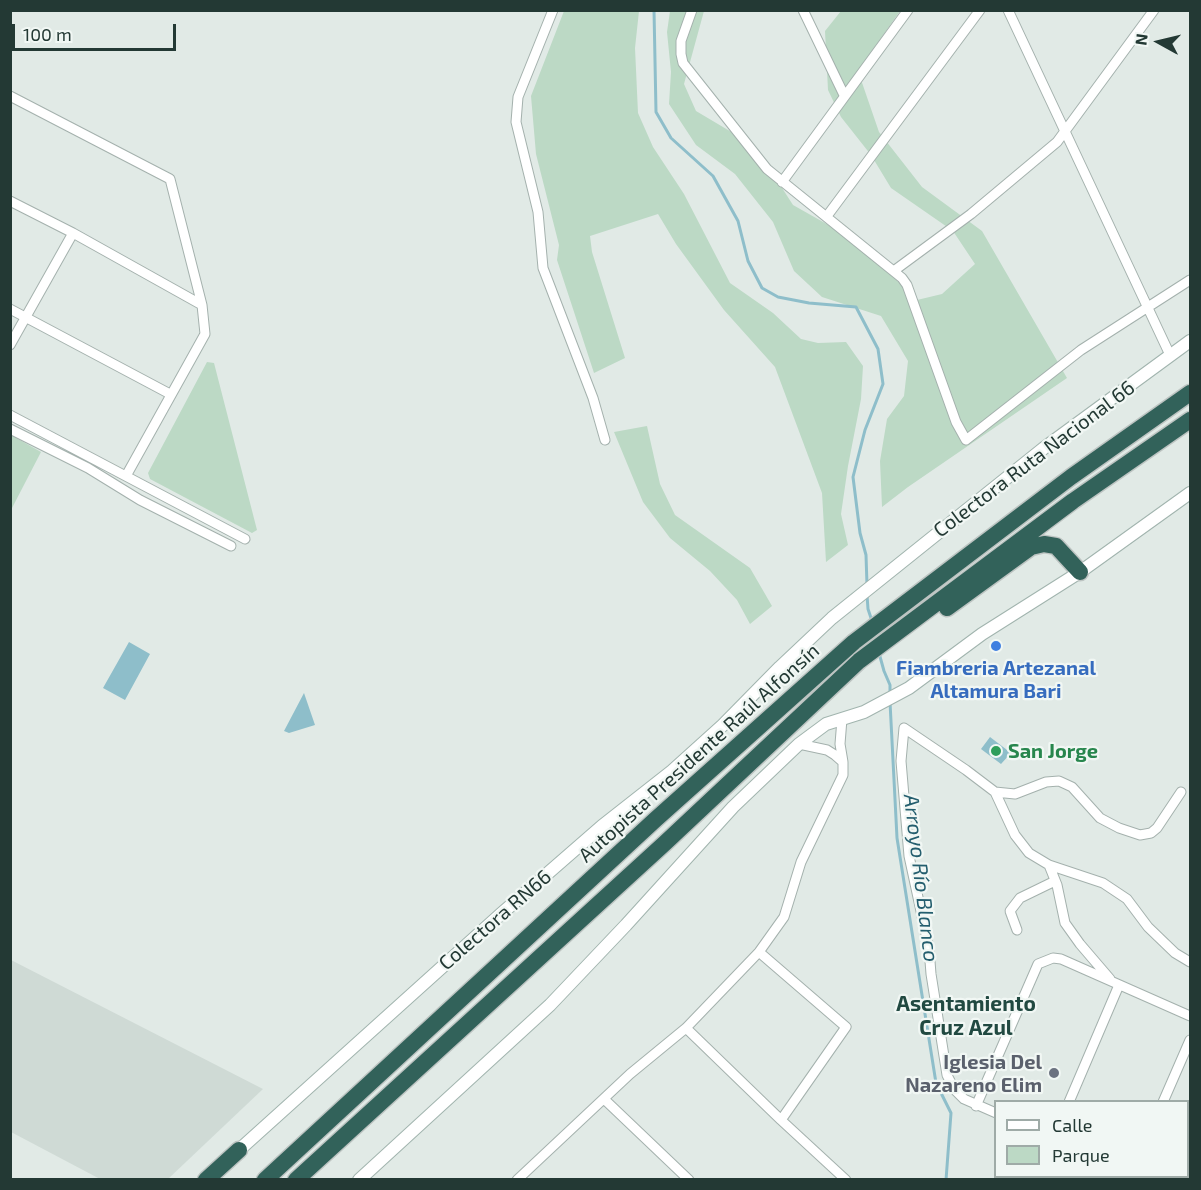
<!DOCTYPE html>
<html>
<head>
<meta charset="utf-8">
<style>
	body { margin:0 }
	#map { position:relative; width:1201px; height:1190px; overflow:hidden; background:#e1eae6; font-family:"Exo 2",sans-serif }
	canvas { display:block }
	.frame { position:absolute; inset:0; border:12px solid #233934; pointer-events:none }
	.legend { position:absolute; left:994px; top:1100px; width:195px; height:78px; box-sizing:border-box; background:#f1f7f4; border:2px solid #9faba7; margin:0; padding:8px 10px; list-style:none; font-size:18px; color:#233934 }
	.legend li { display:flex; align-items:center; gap:12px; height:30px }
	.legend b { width:30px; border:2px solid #9faba7 }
	.north { position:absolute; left:1129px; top:12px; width:60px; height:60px; -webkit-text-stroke:4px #f1f7f4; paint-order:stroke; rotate:278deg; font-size:16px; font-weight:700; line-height:24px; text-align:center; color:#233934 }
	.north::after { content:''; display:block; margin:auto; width:21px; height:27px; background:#233934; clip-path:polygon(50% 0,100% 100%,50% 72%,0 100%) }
	.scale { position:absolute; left:12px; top:24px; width:164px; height:27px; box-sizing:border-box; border:3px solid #233934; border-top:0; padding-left:8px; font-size:18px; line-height:21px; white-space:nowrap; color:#233934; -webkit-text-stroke:4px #f1f7f4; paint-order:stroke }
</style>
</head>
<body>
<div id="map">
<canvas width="1201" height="1190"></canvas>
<div class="frame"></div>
<ul class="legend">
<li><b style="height:8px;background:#fff"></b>Calle</li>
<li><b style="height:16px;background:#bcd9c5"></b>Parque</li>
</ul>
<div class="north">N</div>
<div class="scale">100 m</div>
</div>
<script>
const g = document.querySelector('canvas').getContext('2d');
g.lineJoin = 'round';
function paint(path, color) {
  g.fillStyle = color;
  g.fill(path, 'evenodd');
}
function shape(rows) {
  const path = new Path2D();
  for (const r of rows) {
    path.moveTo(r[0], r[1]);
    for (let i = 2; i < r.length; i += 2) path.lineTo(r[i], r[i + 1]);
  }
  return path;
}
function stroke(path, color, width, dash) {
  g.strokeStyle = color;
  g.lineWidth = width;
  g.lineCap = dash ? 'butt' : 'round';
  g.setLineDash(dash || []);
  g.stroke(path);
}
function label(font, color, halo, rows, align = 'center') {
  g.font = font + ' "Exo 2",sans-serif';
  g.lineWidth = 4.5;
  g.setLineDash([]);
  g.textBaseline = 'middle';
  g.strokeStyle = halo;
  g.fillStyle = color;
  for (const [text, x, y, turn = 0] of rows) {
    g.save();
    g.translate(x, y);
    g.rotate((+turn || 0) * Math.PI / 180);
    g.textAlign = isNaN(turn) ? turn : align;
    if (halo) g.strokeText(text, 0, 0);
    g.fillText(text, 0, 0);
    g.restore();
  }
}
paint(shape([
	[11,960,263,1089,168,1179,100,1179,11,1132]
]), '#cfdad5');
paint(shape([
	[564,11,639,11,635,48,638,113,653,147,684,194,730,283,773,313,801,339,818,343,846,342,863,366,861,399,848,466,841,514,848,545,826,562,822,493,775,367,724,310,676,244,658,214,590,236,592,252,625,358,594,373,557,260,559,245,536,154,531,96],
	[670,11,704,11,684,84,696,111,755,146,793,205,855,240,917,300,942,294,975,264,953,231,891,188,871,155,841,117,828,90,825,31,841,11,900,11,858,71,879,132,922,187,982,231,1067,378,908,487,882,507,880,461,887,419,904,396,908,361,881,316,822,297,794,271,773,222,735,174,696,145,669,104,671,72,667,32],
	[207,362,214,363,257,530,252,533,150,479,148,473],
	[647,426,660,484,675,515,750,568,772,606,750,624,737,600,710,571,670,538,643,502,614,432],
	[11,435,41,452,11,510]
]), '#bcd9c5');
paint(shape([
	[129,642,150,654,125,700,103,688],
	[304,693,315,725,289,733,284,731],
	[990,737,1011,753,1001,764,981,749]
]), '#8ebeca');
stroke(shape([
	[654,10,656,112,671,138,713,176,738,221,748,261,762,288,778,297,809,303,856,307,878,349,883,384,865,430,853,477,860,533,866,555,867,585],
	[867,595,868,609,872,621],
	[879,653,884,671,890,685,890,693],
	[890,702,897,838,936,1083,951,1113,946,1180]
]), '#8ebeca', 3);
const street = shape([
	[553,10,518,97,516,122,538,212,543,268,593,398,605,440],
	[692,10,681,41,681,54,683,63,767,169,902,278,907,285,956,422,966,440,1081,350,1190,280],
	[803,10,844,95],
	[1008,10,1170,355],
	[10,96,170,179,202,305,205,334,126,476],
	[782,182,908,10],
	[10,201,73,233,202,305],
	[827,216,980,10],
	[895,270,971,214,1057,142,1154,10],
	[10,309,170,394],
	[10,345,73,233],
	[10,415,245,539],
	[10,429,88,468,140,500,231,546],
	[842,719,840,744,843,762],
	[904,728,901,761,909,856,929,948,931,974,947,1075,954,1089,964,1099,996,1113],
	[904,728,966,770,995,792,1015,835,1029,853,1049,865,1103,883,1127,899,1148,927,1175,953,1190,962],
	[995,792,1015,794,1046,782,1059,781,1072,787,1100,818,1119,828,1140,835,1151,833,1157,828,1181,792],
	[1049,865,1057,885,1065,923,1080,944,1110,979],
	[1017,930,1010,911,1020,898,1055,881],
	[759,952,846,1027,781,1120],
	[686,1028,781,1120,846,1180],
	[604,1099,689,1180],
	[1069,1102,1119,985],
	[1163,1102,1190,1040],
	[976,1106,1038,964,1053,958,1061,959,1190,1016],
	[1144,1176,1151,1180],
	[517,1180,630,1074,686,1028,759,952,784,917,801,862,843,775,843,762,835,755,827,750,799,744],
	[1036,1180,1037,1176],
	[1127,1180,1129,1176]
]);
const secondary = shape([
	[239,1150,501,914,602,826,672,771,723,725,780,667,832,618,1044,448,1190,341],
	[359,1180,550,1005,626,925,733,807,799,744,826,724,864,712,909,688,982,634,1080,572,1190,493]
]);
const highway = shape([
	[947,608,1031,547,1044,544,1056,546,1080,572],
	[206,1180,239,1150],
	[265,1180,656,819,854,642,1071,477,1190,393],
	[296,1180,665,843,859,661,1073,501,1190,420]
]);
stroke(street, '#a4b1ad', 11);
stroke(secondary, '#a1b4ae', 14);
stroke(highway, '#bdc4c2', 19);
stroke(street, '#fff', 9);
stroke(secondary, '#fff', 12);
stroke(highway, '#32625a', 16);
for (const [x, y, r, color] of [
	[996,646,6,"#3f7fe0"],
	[996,751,6,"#2e9e5b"],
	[1054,1073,6,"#6b7280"]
]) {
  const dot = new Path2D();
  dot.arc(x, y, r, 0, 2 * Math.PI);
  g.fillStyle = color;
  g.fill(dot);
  stroke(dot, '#f1f7f4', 2);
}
label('20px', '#233934', '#f1f7f4', [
	["Colectora Ruta Nacional 66",1034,459,-37],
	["Autopista Presidente Raúl Alfonsín",699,753,-42],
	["Colectora RN66",495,920,-41]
]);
label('bold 20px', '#366cbe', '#f1f7f4', [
	["Fiambreria Artezanal",996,668],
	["Altamura Bari",996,691]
]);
label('bold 20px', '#27864d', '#f1f7f4', [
	["San Jorge",1008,751]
], 'left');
label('bold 20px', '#5b616d', '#f1f7f4', [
	["Iglesia Del",1042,1062],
	["Nazareno Elim",1042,1085]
], 'right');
label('italic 21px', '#245e6e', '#f1f7f4', [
	["Arroyo Río Blanco",921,878,83]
]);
label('bold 21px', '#214941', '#f1f7f4', [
	["Asentamiento",966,1004],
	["Cruz Azul",966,1028]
]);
</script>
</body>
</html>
